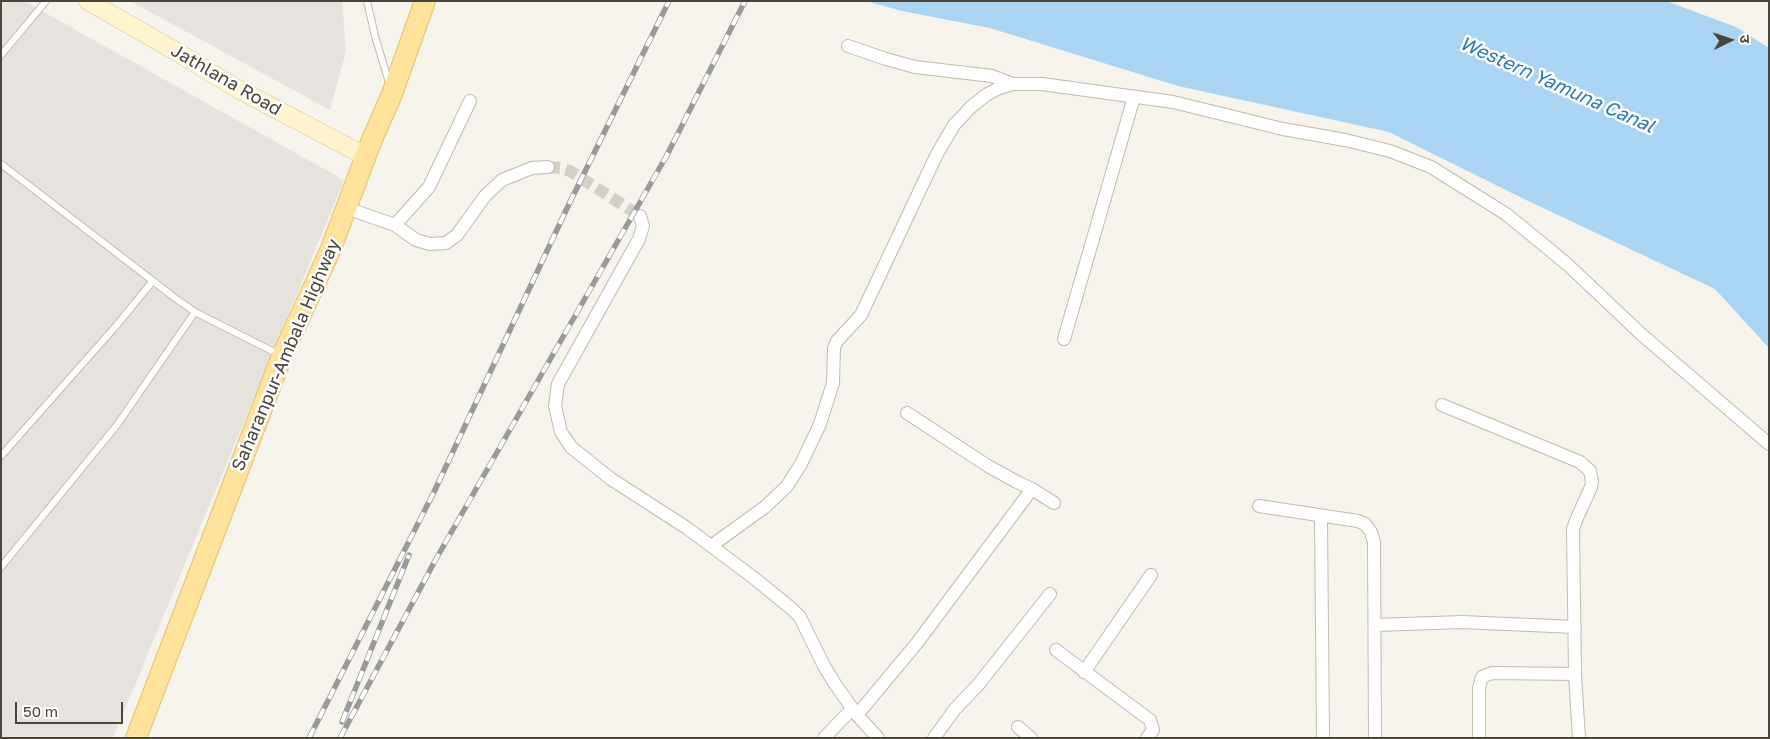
<!DOCTYPE html>
<html>
<head>
<meta charset="utf-8">
<style>
	body { margin:0 }
	#map { position:relative; width:1770px; height:739px; overflow:hidden; background:#f6f3ec; font-family:"Golos Text","Noto Sans Devanagari",sans-serif }
	canvas { display:block }
	.frame { position:absolute; inset:0; border:2px solid #4b4439; pointer-events:none }
	.north { position:absolute; left:1705px; top:15px; width:50px; height:50px; -webkit-text-stroke:4px #fff; paint-order:stroke; rotate:86deg; font-size:14px; font-weight:700; line-height:20px; text-align:center; color:#4b4439 }
	.north::after { content:''; display:block; margin:auto; width:18px; height:22px; background:#4b4439; clip-path:polygon(50% 0,100% 100%,50% 72%,0 100%) }
	.scale { position:absolute; left:15px; top:702px; width:108px; height:22px; box-sizing:border-box; border:2px solid #4b4439; border-top:0; padding-left:6px; font-size:15px; line-height:18px; white-space:nowrap; color:#4b4439; -webkit-text-stroke:4px #fff; paint-order:stroke }
</style>
</head>
<body>
<div id="map">
<canvas width="1770" height="739"></canvas>
<div class="frame"></div>
<div class="north">उ</div>
<div class="scale">50 m</div>
</div>
<script>
const g = document.querySelector('canvas').getContext('2d');
g.lineJoin = 'round';
function paint(path, color) {
  g.fillStyle = color;
  g.fill(path, 'evenodd');
}
function shape(rows) {
  const path = new Path2D();
  for (const r of rows) {
    path.moveTo(r[0], r[1]);
    for (let i = 2; i < r.length; i += 2) path.lineTo(r[i], r[i + 1]);
  }
  return path;
}
function stroke(path, color, width, dash) {
  g.strokeStyle = color;
  g.lineWidth = width;
  g.lineCap = dash ? 'butt' : 'round';
  g.setLineDash(dash || []);
  g.stroke(path);
}
function label(font, color, halo, rows, align = 'center') {
  g.font = font + ' "Golos Text",sans-serif';
  g.lineWidth = 5;
  g.setLineDash([]);
  g.textBaseline = 'middle';
  g.strokeStyle = halo;
  g.fillStyle = color;
  for (const [text, x, y, turn = 0] of rows) {
    g.save();
    g.translate(x, y);
    g.rotate((+turn || 0) * Math.PI / 180);
    g.textAlign = isNaN(turn) ? turn : align;
    if (halo) g.strokeText(text, 0, 0);
    g.fillText(text, 0, 0);
    g.restore();
  }
}
paint(shape([
	[1,1,24,1,344,180,113,738,1,738],
	[130,1,342,1,346,51,330,110]
]), '#e6e2dd');
paint(shape([
	[866,1,1666,1,1736,27,1769,48,1769,348,1715,289,1526,200,1389,132,1178,86,990,28,902,11]
]), '#a9d4f2');
stroke(shape([
	[548,167,560,168,570,171,640,216]
]), '#d4d0c8', 12, [12, 6]);
const lane = shape([
	[367,1,375,36,390,86],
	[1,55,46,1],
	[1,164,175,298,195,312,280,355],
	[1,456,116,326,152,282],
	[1,567,117,425,195,312]
]);
const street = shape([
	[848,46,886,59,915,67,992,76,1013,84],
	[346,208,395,225,416,240,430,244,446,243,457,235,485,196,502,180,532,168,548,167],
	[640,216,643,226,639,239,558,384,555,406,561,432,571,447,611,479,687,528,754,578,792,609,800,617,824,666,835,684,857,715,878,738],
	[395,225,429,187,470,101],
	[1064,339,1134,97],
	[1442,405,1580,462,1590,471,1592,482,1591,487,1577,518,1573,529,1575,674,1579,738],
	[907,413,988,466,1017,482,1032,489,1054,503],
	[1259,506,1358,521,1365,524,1371,532,1374,542,1375,738],
	[1321,516,1323,738],
	[711,546,765,507,787,486,801,464,820,424,833,383,834,348,837,341,861,315,937,154,954,125,971,107,986,95,999,88,1013,84,1042,84,1173,102,1283,129,1345,140,1390,151,1431,167,1506,214,1567,264,1641,334,1769,444],
	[1376,625,1462,622,1575,627],
	[1056,650,1150,720,1153,730,1147,738],
	[1084,672,1151,575],
	[857,715,917,643,1032,489],
	[1018,727,1031,738],
	[824,738,852,709],
	[934,738,955,709,978,685,1050,594],
	[1479,738,1479,688,1482,677,1492,673,1575,674]
]);
const secondary = shape([
	[88,1,177,52,236,88,365,156]
]);
const primary = shape([
	[136,738,282,356,330,251,371,142,392,94,425,1]
]);
stroke(lane, '#c2bbae', 8);
stroke(street, '#c2bbae', 14);
stroke(secondary, '#d6c79b', 19);
stroke(primary, '#e6c16a', 22);
stroke(lane, '#fff', 6);
stroke(street, '#fff', 12);
stroke(secondary, '#fff3cd', 18);
stroke(primary, '#ffe39c', 20);
const rail = shape([
	[342,722,409,555],
	[309,738,434,492,569,204,669,1],
	[340,738,436,559,667,155,745,1]
]);
stroke(rail, '#9a9a9a', 5.5);
stroke(rail, '#fff', 4, [11]);
label('18px', '#4b4439', '#fff', [
	["Jathlana Road",226,80,30],
	["Saharanpur-Ambala Highway",286,355,-67]
]);
label('italic 19px', '#2e7ab2', '#fff', [
	["Western Yamuna Canal",1557,85,24]
]);
</script>
</body>
</html>
